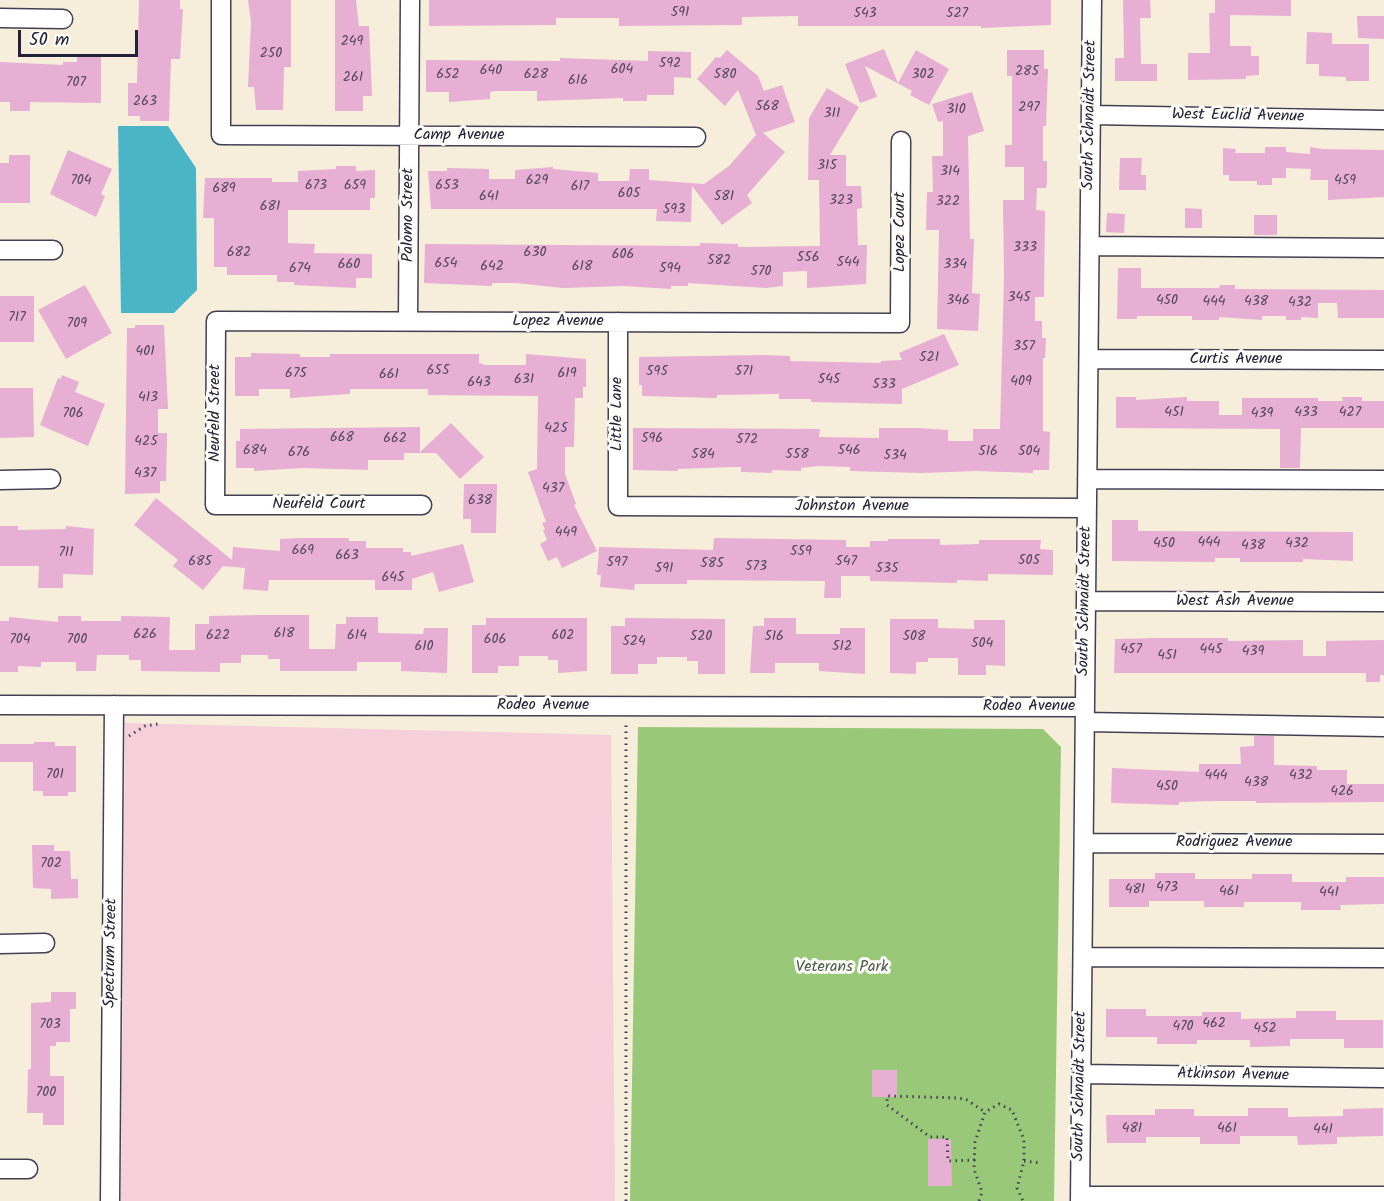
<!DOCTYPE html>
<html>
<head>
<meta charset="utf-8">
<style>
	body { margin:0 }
	#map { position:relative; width:1384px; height:1201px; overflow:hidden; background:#f6edda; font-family:Kalam,sans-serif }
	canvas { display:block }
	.scale { position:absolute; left:18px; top:30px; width:120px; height:27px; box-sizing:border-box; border:3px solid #22223b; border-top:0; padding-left:8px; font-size:18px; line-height:21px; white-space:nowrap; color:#22223b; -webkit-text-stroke:4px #fdfcf7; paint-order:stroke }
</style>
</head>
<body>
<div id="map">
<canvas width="1384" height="1201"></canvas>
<div class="scale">50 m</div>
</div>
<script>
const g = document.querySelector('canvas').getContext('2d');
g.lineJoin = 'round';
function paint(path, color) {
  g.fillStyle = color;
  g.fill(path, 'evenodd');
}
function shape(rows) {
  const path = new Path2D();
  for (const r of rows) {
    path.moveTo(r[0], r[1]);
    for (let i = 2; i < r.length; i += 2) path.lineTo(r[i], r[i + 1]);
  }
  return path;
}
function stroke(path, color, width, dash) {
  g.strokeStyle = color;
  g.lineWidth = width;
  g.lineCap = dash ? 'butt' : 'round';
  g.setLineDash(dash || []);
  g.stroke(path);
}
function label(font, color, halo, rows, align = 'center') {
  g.font = font + ' Kalam,sans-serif';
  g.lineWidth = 6;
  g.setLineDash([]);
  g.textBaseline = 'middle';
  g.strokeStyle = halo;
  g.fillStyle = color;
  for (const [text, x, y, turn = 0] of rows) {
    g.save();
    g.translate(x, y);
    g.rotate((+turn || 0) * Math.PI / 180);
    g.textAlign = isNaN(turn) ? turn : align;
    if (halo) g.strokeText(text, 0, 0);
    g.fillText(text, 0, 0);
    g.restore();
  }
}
paint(shape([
	[125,723,611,735,615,1201,121,1201]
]), '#f5cfd9');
paint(shape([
	[638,727,1043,729,1061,747,1054,1201,630,1201]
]), '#99c978');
paint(shape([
	[118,126,168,126,196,168,197,290,174,313,121,313]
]), '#4ab5c7');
paint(shape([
	[139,0,180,0,180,9,183,9,180,59,171,59,169,121,140,121,140,116,128,116,128,83,137,83],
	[248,0,291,0,291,67,284,67,283,110,256,110,254,87,248,87,251,22],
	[335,0,356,0,359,26,369,26,372,96,363,96,363,111,335,111],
	[429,0,1051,0,1051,25,981,28,981,26,798,26,798,16,742,17,742,25,619,26,619,18,556,18,556,25,429,26],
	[1123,0,1150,0,1151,18,1140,18,1141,64,1157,64,1157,81,1115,81,1115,58,1124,58],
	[1215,0,1291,0,1291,16,1230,15,1230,46,1251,46,1251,56,1259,56,1259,75,1246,76,1246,79,1188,80,1188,53,1210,53,1209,13,1215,13],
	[1357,16,1384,16,1384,39,1358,38],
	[1307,32,1332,33,1332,44,1369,44,1369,81,1346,81,1346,77,1319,76,1319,64,1306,64],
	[884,49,898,83,916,50,949,69,929,105,910,95,912,91,865,66,877,97,860,103,845,64],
	[727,50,758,76,764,91,782,85,795,122,763,133,785,152,747,195,752,203,722,225,692,186,691,222,656,221,657,209,431,209,428,171,447,171,447,168,489,169,489,179,515,179,515,170,553,167,553,169,598,173,598,181,629,181,630,169,649,169,649,180,704,184,729,166,756,135,738,90,725,106,697,79,716,57,720,58],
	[1007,50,1044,50,1044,69,1048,69,1046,126,1043,126,1043,161,1047,161,1047,183,1046,188,1037,188,1036,210,1045,211,1044,297,1035,297,1035,321,1042,321,1042,338,1046,338,1045,358,1043,358,1043,431,1050,432,1049,470,1033,470,1033,473,976,471,921,473,850,471,850,467,819,466,801,468,801,471,772,470,772,473,741,472,741,467,732,467,678,469,678,471,633,470,633,428,820,429,819,437,879,438,879,428,918,428,948,430,948,441,973,441,973,429,1000,429,1004,277,1003,200,1024,200,1024,167,1005,167,1005,145,1012,145,1012,76,1007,76],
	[648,51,691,52,691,78,674,77,674,95,647,95,647,101,623,101,623,98,537,101,537,91,496,91,490,92,490,99,449,102,449,92,426,92,426,60,560,61,560,58,648,61],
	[77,54,101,55,101,103,30,102,30,111,10,111,10,102,0,102,0,62,63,65,63,62,77,62],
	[827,88,859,107,830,155,846,155,846,186,861,186,862,208,857,209,858,245,867,245,866,284,807,288,807,271,783,272,783,286,766,288,688,283,688,286,671,286,671,289,624,286,563,288,516,283,492,283,492,286,424,283,425,244,700,246,700,243,738,244,738,247,820,246,819,180,808,180,809,118],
	[972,92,984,131,968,136,970,239,974,239,972,293,980,294,978,331,937,329,939,230,926,230,927,192,933,192,932,156,943,156,943,121,938,122,932,104],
	[1265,147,1286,147,1286,152,1310,154,1310,147,1323,149,1384,150,1384,197,1328,200,1328,180,1310,180,1311,169,1286,168,1286,178,1272,178,1272,185,1257,185,1257,181,1229,181,1229,175,1223,175,1223,148,1236,149,1235,153,1265,153],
	[68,150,112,169,101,194,105,196,96,217,50,194],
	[9,155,30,155,30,203,0,203,0,163,9,163],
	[1120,158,1142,158,1141,175,1146,175,1146,190,1119,190],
	[336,166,356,166,356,171,375,170,375,198,370,198,370,210,288,210,288,243,315,244,314,253,372,254,372,278,356,278,356,288,294,285,294,282,277,282,277,275,227,275,227,267,214,267,214,218,203,218,205,178,272,178,272,182,298,182,298,171,336,169],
	[1185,208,1202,209,1202,228,1185,228],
	[1107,213,1125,214,1124,233,1106,232],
	[1254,215,1277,215,1277,235,1254,235],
	[1118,268,1141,268,1141,288,1219,288,1220,285,1235,285,1235,289,1384,290,1384,318,1338,318,1337,303,1318,303,1318,318,1301,317,1301,320,1286,320,1286,316,1262,316,1262,320,1219,317,1219,320,1192,320,1192,316,1137,316,1137,319,1117,319],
	[85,285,112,333,66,359,38,310],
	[0,296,34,296,34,342,0,342],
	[135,325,164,325,168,409,158,409,158,433,167,433,166,481,160,481,160,493,125,494,127,328,135,328],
	[944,334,959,365,902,389,902,404,811,402,811,399,779,399,779,394,717,395,717,398,642,396,642,385,639,385,639,357,763,355,790,356,790,361,881,363,881,361,902,360,899,353],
	[251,353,300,354,300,357,330,357,330,354,479,354,479,363,485,365,526,365,526,354,586,359,586,387,583,387,583,398,575,398,574,447,565,447,565,474,576,504,574,505,597,551,562,568,557,557,548,561,540,544,547,540,543,530,545,529,542,523,546,522,528,472,537,469,538,396,428,395,428,389,350,389,350,394,290,398,290,389,259,389,259,396,235,396,235,357,251,357],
	[62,375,79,382,75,392,105,404,88,446,40,425,58,378,61,379],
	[0,388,33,388,34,437,0,438],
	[1116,397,1136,397,1136,400,1187,397,1187,401,1219,401,1219,415,1242,415,1242,398,1318,398,1318,401,1343,401,1342,397,1362,397,1362,401,1384,401,1384,428,1301,428,1300,468,1280,468,1280,429,1116,428],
	[451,423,484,457,460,479,436,453,404,453,404,460,368,460,368,470,303,468,254,471,254,468,236,468,236,441,240,441,240,429,420,427,420,452],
	[464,484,497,484,496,533,471,533,471,519,463,519],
	[156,498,232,560,233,547,280,551,280,539,299,538,349,538,349,541,366,541,366,548,403,548,403,552,411,552,411,556,463,544,474,582,439,592,433,572,412,579,412,590,375,590,375,580,269,580,268,591,243,589,245,568,223,566,203,590,173,566,178,560,134,525],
	[1112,520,1138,520,1138,531,1353,532,1353,561,1303,559,1303,562,1240,562,1240,558,1215,558,1215,562,1112,561],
	[0,526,18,526,18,530,66,529,66,526,94,529,93,575,63,574,63,588,38,588,39,566,0,566],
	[714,538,846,540,846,547,870,547,870,541,888,541,888,539,940,539,940,545,979,544,979,540,1041,540,1040,549,1053,550,1053,575,988,574,988,581,957,580,957,583,870,581,870,576,841,576,841,598,824,598,825,581,687,580,687,584,635,584,634,590,600,587,601,575,597,575,599,547,713,550],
	[258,615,309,615,309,649,335,649,336,624,346,624,346,617,378,617,378,633,423,634,424,628,448,628,447,673,401,671,401,662,357,662,357,671,280,671,280,659,268,659,268,655,241,655,241,663,220,663,220,672,141,671,141,660,129,660,129,655,97,655,96,671,76,671,76,662,41,662,41,667,18,666,18,672,0,672,0,621,9,621,9,617,58,622,58,616,81,616,81,621,121,621,121,616,170,617,169,650,195,650,195,624,209,624,209,616],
	[486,618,587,618,587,671,558,673,558,660,548,660,548,656,519,656,519,666,498,666,498,673,472,673,472,625,486,625],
	[625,618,725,619,725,674,698,674,698,661,687,661,687,657,657,657,657,664,638,664,638,674,611,674,611,626,625,626],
	[764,618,796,618,796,634,840,634,840,628,865,628,865,674,819,671,819,663,775,663,775,673,750,673,753,626,764,626],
	[890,619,938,619,938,628,974,629,974,620,1005,620,1005,666,986,665,986,675,958,675,958,658,928,658,928,662,916,662,916,674,890,673],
	[1158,638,1228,638,1228,641,1303,640,1303,656,1326,656,1326,641,1384,640,1384,675,1380,675,1380,682,1366,682,1366,673,1114,673,1115,639],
	[1254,736,1274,736,1274,765,1317,766,1317,770,1347,770,1347,784,1384,784,1384,802,1256,803,1256,801,1218,801,1179,802,1179,805,1111,803,1112,768,1199,772,1199,764,1241,764,1240,747,1254,746],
	[34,742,55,742,55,746,76,746,76,792,68,792,68,796,43,796,43,791,33,791,33,762,0,762,0,744,34,744],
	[32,845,54,845,54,851,70,851,71,879,78,879,78,898,51,899,51,889,33,888],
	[1155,873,1195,873,1195,879,1252,879,1252,874,1292,874,1292,882,1346,882,1346,877,1384,877,1384,904,1340,905,1341,910,1301,910,1301,902,1244,902,1244,907,1204,907,1204,901,1149,901,1149,907,1109,907,1109,879,1155,879],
	[51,992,76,992,76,1009,70,1009,70,1042,56,1042,56,1046,50,1046,50,1076,64,1076,64,1125,43,1125,43,1113,27,1113,28,1069,31,1069,31,1003,51,1002],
	[1106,1009,1146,1009,1146,1016,1202,1016,1202,1012,1241,1012,1241,1019,1296,1018,1296,1011,1336,1011,1336,1020,1383,1020,1383,1048,1344,1048,1344,1039,1290,1039,1290,1046,1250,1047,1250,1040,1197,1040,1197,1044,1157,1044,1157,1037,1106,1037],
	[872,1070,897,1070,897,1097,872,1097],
	[1248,1108,1288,1108,1288,1117,1343,1116,1343,1109,1383,1108,1383,1136,1337,1137,1337,1144,1298,1145,1297,1136,1240,1136,1240,1144,1200,1144,1200,1137,1146,1137,1146,1143,1107,1143,1106,1115,1155,1115,1155,1109,1194,1109,1194,1116,1248,1116],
	[928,1139,951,1139,952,1186,928,1186]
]), '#e7afd3');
const minor = shape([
	[221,0,221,135,696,137],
	[0,18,63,19],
	[1091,115,1384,120],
	[1090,246,1384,248],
	[0,250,53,250],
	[408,321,410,0],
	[618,322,618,506,1087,508],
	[1089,359,1384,360],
	[1087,479,1384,480],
	[0,480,51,479],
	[422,505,215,505,216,321,900,323,901,141],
	[1086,601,1384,602],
	[0,705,1085,707],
	[1085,722,1384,727],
	[1084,843,1384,844],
	[0,944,45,943],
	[1083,957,1384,958],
	[1081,1074,1384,1078],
	[0,1169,28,1169],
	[1080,1196,1384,1196],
	[110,1201,114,705],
	[1080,1201,1092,0]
]);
stroke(minor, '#424053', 21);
stroke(shape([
	[129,736,145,726,158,724],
	[975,1160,948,1161,947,1137,930,1137,887,1105,887,1096,959,1098,967,1100,985,1112],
	[1024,1161,1041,1163],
	[626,1201,626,724],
	[979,1201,982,1192,974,1169,975,1142,985,1112,999,1104,1012,1110,1024,1140,1024,1161,1017,1188,1023,1201]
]), '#424053', 3, [1.5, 4.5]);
stroke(minor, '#fff', 18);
label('14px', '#534561', null, [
	["591",680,14],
	["543",865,15],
	["527",957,15],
	["249",352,43],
	["250",271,55],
	["592",670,65],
	["604",622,71],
	["640",491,72],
	["285",1027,73],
	["652",448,76],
	["628",536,76],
	["580",725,76],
	["302",923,76],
	["261",353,79],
	["616",578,82],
	["707",76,84],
	["263",145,103],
	["568",767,108],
	["297",1029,109],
	["310",956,111],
	["311",832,115],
	["315",827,167],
	["314",950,173],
	["704",81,182],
	["629",537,182],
	["459",1345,182],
	["673",316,187],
	["659",355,187],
	["653",447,187],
	["617",580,188],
	["689",224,190],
	["605",629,195],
	["641",489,198],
	["581",724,198],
	["323",841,202],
	["322",948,203],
	["681",270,208],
	["593",674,211],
	["333",1025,249],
	["682",239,254],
	["630",535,254],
	["606",623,256],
	["556",808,259],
	["582",719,262],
	["544",848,264],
	["654",446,265],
	["660",349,266],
	["334",955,266],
	["642",492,268],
	["618",582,268],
	["674",300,270],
	["594",670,270],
	["570",761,273],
	["345",1019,299],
	["346",958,302],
	["450",1167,302],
	["444",1214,303],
	["438",1256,303],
	["432",1300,304],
	["717",17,319],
	["709",77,325],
	["357",1024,348],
	["401",145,353],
	["521",929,359],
	["655",438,372],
	["595",657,373],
	["571",744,373],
	["675",296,375],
	["619",567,375],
	["661",389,376],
	["631",524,381],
	["545",829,381],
	["409",1021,383],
	["643",479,384],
	["533",884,386],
	["413",148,399],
	["451",1174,414],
	["433",1306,414],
	["427",1350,414],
	["706",73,415],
	["439",1262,415],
	["425",556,430],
	["668",342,439],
	["662",395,440],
	["596",652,440],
	["572",747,441],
	["425",146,443],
	["684",255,452],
	["546",849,452],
	["516",988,453],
	["504",1029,453],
	["676",299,454],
	["584",703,456],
	["558",797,456],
	["534",895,457],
	["437",145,475],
	["437",553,490],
	["638",480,502],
	["449",566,534],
	["444",1209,544],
	["450",1164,545],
	["432",1297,545],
	["438",1253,547],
	["669",303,552],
	["559",801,553],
	["711",66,554],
	["663",347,557],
	["505",1029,562],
	["685",200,563],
	["547",846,563],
	["597",617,564],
	["585",712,565],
	["573",756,568],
	["591",664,570],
	["535",887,570],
	["645",393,579],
	["618",284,635],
	["626",145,636],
	["622",218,637],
	["614",357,637],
	["602",563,637],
	["520",701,638],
	["516",774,638],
	["508",914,638],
	["704",20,641],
	["700",77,641],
	["606",495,641],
	["524",634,643],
	["504",982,645],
	["610",424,648],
	["512",842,648],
	["457",1131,651],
	["445",1211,651],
	["439",1253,653],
	["451",1167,657],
	["701",55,776],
	["444",1216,777],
	["432",1301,777],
	["438",1256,784],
	["450",1167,788],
	["426",1342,793],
	["702",51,865],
	["473",1167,889],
	["481",1135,891],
	["461",1229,893],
	["441",1329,894],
	["462",1214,1025],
	["703",50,1026],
	["470",1183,1028],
	["452",1265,1030],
	["700",46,1094],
	["481",1132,1130],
	["461",1227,1130],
	["441",1323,1131]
]);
label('16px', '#22223b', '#fdfcf7', [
	["South Schnaidt Street",1091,115,-89],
	["West Euclid Avenue",1238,117,1],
	["Camp Avenue",459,136],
	["Palomo Street",409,215,-90],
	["Lopez Court",901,232,-90],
	["Lopez Avenue",558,322],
	["Curtis Avenue",1236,360],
	["Neufeld Street",216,413,-90],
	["Little Lane",618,414,-90],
	["Neufeld Court",319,505],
	["Johnston Avenue",852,507],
	["South Schnaidt Street",1086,601,-89],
	["West Ash Avenue",1235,602],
	["Rodeo Avenue",543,706],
	["Rodeo Avenue",1029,707],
	["Rodriguez Avenue",1234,843],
	["Spectrum Street",112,953,-89],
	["Atkinson Avenue",1233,1076,1],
	["South Schnaidt Street",1081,1086,-89]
]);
label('16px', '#4c5c50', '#fdfcf7', [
	["Veterans Park",842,968]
]);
</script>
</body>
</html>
